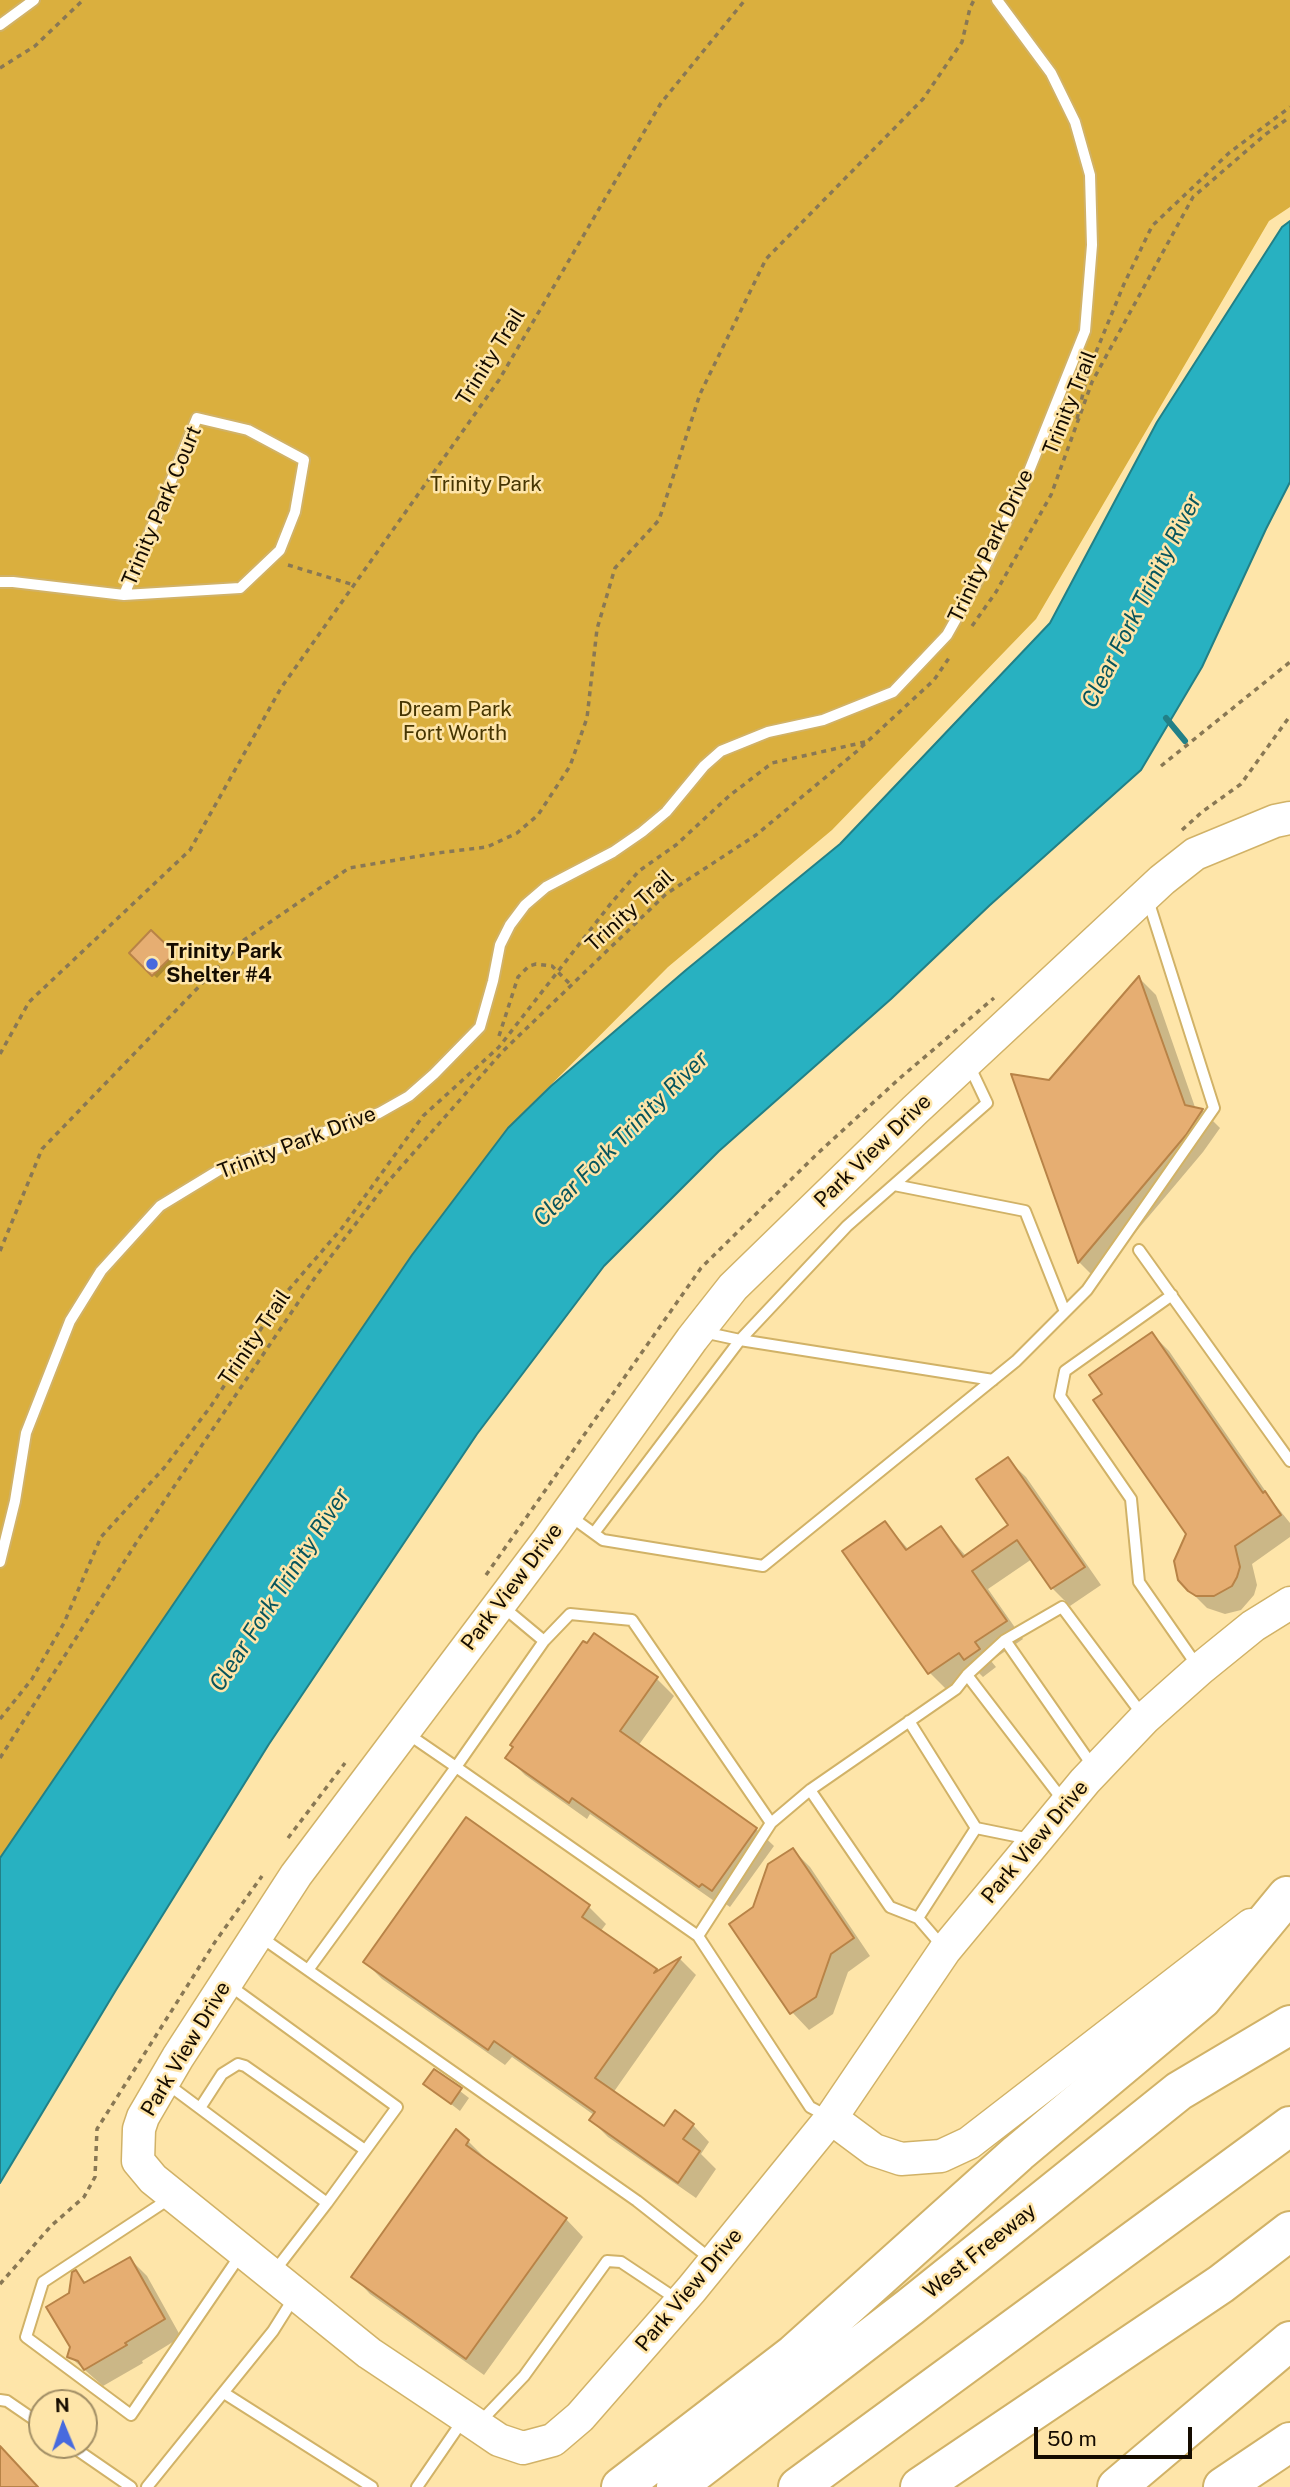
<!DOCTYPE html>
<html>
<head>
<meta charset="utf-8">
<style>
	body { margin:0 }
	#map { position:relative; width:1290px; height:2487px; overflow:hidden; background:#fee5a9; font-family:"Public Sans",sans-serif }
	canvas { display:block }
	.north { position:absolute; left:28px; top:2389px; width:70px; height:70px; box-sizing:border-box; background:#fee5a9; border:2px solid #a18e65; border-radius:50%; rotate:358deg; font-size:19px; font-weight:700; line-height:28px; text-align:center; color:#150c00 }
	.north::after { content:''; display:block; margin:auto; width:24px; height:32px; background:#476ade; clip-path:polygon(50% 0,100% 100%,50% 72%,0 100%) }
	.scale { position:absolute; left:1034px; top:2427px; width:158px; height:32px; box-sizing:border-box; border:4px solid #150c00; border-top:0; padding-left:9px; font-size:21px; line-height:24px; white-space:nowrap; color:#150c00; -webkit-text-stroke:5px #fee5a9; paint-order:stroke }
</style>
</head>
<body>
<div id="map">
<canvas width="1290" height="2487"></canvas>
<div class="north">N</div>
<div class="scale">50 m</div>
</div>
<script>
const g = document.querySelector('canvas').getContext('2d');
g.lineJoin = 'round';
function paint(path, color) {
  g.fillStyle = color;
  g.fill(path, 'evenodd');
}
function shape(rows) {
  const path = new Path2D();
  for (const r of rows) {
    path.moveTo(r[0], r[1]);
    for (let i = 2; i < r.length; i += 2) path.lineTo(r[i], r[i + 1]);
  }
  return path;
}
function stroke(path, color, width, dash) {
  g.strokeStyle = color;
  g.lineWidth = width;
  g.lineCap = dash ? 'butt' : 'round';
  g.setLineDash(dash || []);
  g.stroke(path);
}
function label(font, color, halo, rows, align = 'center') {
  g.font = font + ' "Public Sans",sans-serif';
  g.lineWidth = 5;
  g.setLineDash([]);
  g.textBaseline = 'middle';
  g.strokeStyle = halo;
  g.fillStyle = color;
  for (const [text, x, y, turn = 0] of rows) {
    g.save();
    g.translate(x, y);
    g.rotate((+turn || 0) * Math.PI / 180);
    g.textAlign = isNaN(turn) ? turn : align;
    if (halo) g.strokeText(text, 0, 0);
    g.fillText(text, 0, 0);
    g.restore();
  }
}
paint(shape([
	[0,0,1290,0,1290,207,1269,221,1036,619,832,830,668,967,508,1128,412,1255,0,1858]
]), '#daaf3e');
const water = shape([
	[1290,221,1290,482,1266,529,1202,667,1141,770,990,905,891,999,719,1151,604,1266,477,1434,269,1744,116,1990,0,2183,0,1858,412,1255,508,1128,551,1086,686,970,840,844,1050,623,1157,422,1282,227,1290,221]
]);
paint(water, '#28b1c1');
stroke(water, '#228087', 2);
paint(shape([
	[152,932,177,957,157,978,131,953],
	[1139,978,1156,995,1196,1110,1203,1111,1220,1128,1203,1152,1096,1279,1079,1262,1013,1076,1050,1082],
	[1152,1334,1169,1351,1273,1502,1290,1523,1290,1537,1252,1564,1257,1585,1254,1595,1241,1610,1225,1614,1207,1608,1189,1590,1188,1534,1105,1394],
	[1008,1460,1026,1477,1101,1585,1070,1606,1052,1588,1032,1559,988,1589,1023,1639,991,1661,996,1667,983,1677,976,1670,947,1690,930,1673,885,1523,909,1550,941,1528,966,1556,1011,1525],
	[657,1679,674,1696,638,1746,756,1829,774,1846,730,1907,720,1900,717,1903,590,1814,587,1819,525,1775,508,1758],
	[466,1820,589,1907,606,1924,600,1932,658,1973,680,1959,696,1975,613,2093,664,2128,693,2125,709,2142,701,2154,716,2169,696,2198,608,2137,591,2120,594,2115,512,2057,505,2065,382,1979,365,1962],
	[793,1850,810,1867,870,1956,848,1972,833,2014,809,2030,792,2012,755,1909],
	[434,2071,469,2098,460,2111,425,2084],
	[468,2141,485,2158,484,2160,566,2219,583,2237,484,2375,370,2294,353,2276],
	[130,2259,147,2276,181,2337,142,2361,143,2363,103,2386,69,2356,72,2347,71,2294,76,2272,87,2284]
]), '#0003');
stroke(shape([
	[1166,718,1185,741]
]), '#228087', 6);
const building = shape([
	[151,930,175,953,152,976,129,953,151,930],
	[1139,976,1185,1105,1203,1109,1186,1135,1078,1263,1011,1074,1049,1080,1139,976],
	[1152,1332,1263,1493,1265,1491,1281,1515,1235,1546,1240,1567,1237,1577,1232,1586,1214,1596,1196,1596,1188,1591,1178,1580,1174,1561,1186,1534,1093,1400,1102,1394,1089,1375,1152,1332],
	[1008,1457,1085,1567,1051,1589,1017,1540,972,1571,1007,1621,975,1642,980,1649,964,1660,959,1653,928,1674,842,1551,885,1521,906,1550,941,1526,963,1557,1008,1525,976,1479,1008,1457],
	[594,1633,658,1677,620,1731,757,1828,712,1891,702,1884,699,1887,572,1798,569,1803,505,1758,513,1747,510,1745,583,1641,587,1643,594,1633],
	[466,1817,590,1905,582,1917,657,1969,654,1973,681,1957,595,2078,664,2126,675,2110,694,2124,683,2139,700,2151,678,2183,589,2120,595,2112,494,2041,488,2050,363,1962,466,1817],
	[793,1848,854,1938,831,1954,816,1997,790,2014,729,1924,753,1907,768,1864,793,1848],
	[434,2069,462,2088,451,2104,423,2084,434,2069],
	[456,2129,469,2140,466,2145,567,2218,466,2359,351,2277,456,2129],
	[130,2257,165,2319,125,2343,127,2345,84,2370,78,2361,67,2357,70,2347,46,2307,69,2293,72,2272,76,2270,84,2283,130,2257],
	[0,2446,38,2487,0,2487,0,2446]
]);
paint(building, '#e6ae72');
stroke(building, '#b88347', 2);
const lane = shape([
	[0,25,34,0],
	[0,582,13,582,124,595,240,588,280,550,295,512,304,460,248,430,197,418,124,595],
	[969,1065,987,1103,847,1226,740,1340,993,1380],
	[894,1185,1025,1211,1065,1312],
	[1139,1250,1290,1461],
	[1172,1295,1065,1371,1060,1396,1131,1499,1139,1582,1198,1667],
	[570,1516,603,1540,763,1566,1016,1361,1087,1290,1214,1108,1148,900],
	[594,1533,740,1340,703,1332],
	[0,1562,15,1501,26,1433,70,1321,101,1271,160,1206,224,1167,379,1113,409,1096,434,1074,480,1027,493,981,500,945,510,925,525,905,546,887,613,852,642,832,666,812,704,766,721,751,768,732,823,720,893,692,947,635,983,571,1025,481,1085,331,1092,245,1090,175,1075,122,1051,73,997,0],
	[502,1606,544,1641,456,1767,698,1936,810,2107,829,2117],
	[1005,1640,1094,1768],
	[544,1641,570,1614,632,1620,771,1823,698,1936],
	[967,1675,1065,1803],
	[909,1721,976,1828],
	[810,1790,890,1907,918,1918],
	[771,1823,810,1790,956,1689,967,1675,1005,1640,1062,1607,1144,1717],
	[258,1935,637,2201,712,2260],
	[943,1947,918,1918,976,1828,1030,1839],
	[308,1970,456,1767,405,1732],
	[166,2083,327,2203,397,2107,229,1985],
	[200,2108,222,2074,238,2064,245,2066,365,2150],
	[172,2197,43,2282,26,2337,131,2415,241,2254],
	[273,2273,327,2203],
	[224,2393,372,2487],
	[0,2400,7,2401,42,2425],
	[480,2422,524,2376,607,2261,621,2262,678,2300],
	[70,2445,131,2487],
	[147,2487,273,2331,295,2296],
	[417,2487,463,2420]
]);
const secondary = shape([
	[1290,818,1275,821,1195,854,1162,880,915,1110,733,1287,692,1339,548,1540,296,1875,178,2057,143,2117,139,2129,138,2161,153,2179,369,2353,465,2417,499,2440,523,2448,553,2440,580,2417,691,2290,831,2118,945,1950,1085,1781,1145,1718,1200,1669,1253,1626,1290,1603],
	[831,2118,874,2150,901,2159,941,2156,969,2143,1251,1925]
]);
const highway = shape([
	[621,2487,794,2354,1018,2153,1202,1999,1287,1896],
	[676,2487,910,2307,1179,2091,1290,2025],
	[798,2487,1290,2126],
	[920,2487,1221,2284,1290,2231],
	[1117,2487,1290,2341],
	[1223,2487,1290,2442]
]);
stroke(lane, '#d1b267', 14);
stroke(secondary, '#d1b267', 35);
stroke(highway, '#d1b267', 42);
stroke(shape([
	[0,68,35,46,83,0],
	[1096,352,1124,284,1152,226,1229,153,1290,107],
	[1077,419,1088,372],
	[288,565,354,585],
	[972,626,996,592,1051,495,1092,382,1193,197,1266,134,1290,117],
	[1161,766,1290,662],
	[1182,830,1202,812,1241,784,1290,716],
	[499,1036,518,977,529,966,536,964,552,966,572,986],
	[0,1054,29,1002,190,850,281,688,499,380,661,103,745,0],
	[0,1251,42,1149,244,940,349,868,437,853,487,847,517,833,538,815,570,766,587,718,597,629,615,568,659,520,700,394,766,259,923,99,962,42,970,8,974,0],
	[486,1575,701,1268,817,1154,900,1078,994,998],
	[0,1719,32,1679,64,1623,101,1537,164,1468,211,1406,279,1301,342,1228,423,1116,499,1047,612,902,639,871,676,845,729,796,772,763,865,742],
	[0,1758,138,1540,316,1276,386,1184,503,1051,666,894,756,835,856,752,934,680,949,658],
	[288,1838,345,1763],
	[0,2284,51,2226,84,2197,95,2177,97,2129,215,1942,262,1876]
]), '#897854', 3.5, [5, 5]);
stroke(lane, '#fff', 10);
stroke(secondary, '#fff', 32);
stroke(highway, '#fff', 38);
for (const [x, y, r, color] of [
	[152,964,7,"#476ade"]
]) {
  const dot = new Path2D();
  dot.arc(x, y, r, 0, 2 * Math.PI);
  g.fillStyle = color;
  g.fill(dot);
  stroke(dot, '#fee5a9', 2.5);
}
label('21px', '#150c00', '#fee5a9', [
	["Trinity Trail",491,357,-58],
	["Trinity Trail",1070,403,-68],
	["Trinity Park Court",162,506,-67],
	["Trinity Park Drive",991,546,-64],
	["Trinity Trail",630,911,-42],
	["Trinity Park Drive",297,1143,-21],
	["Park View Drive",873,1151,-44],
	["Trinity Trail",255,1338,-56],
	["Park View Drive",512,1587,-53],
	["Park View Drive",1035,1842,-50],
	["Park View Drive",186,2049,-59],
	["West Freeway",980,2251,-39],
	["Park View Drive",689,2290,-50]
]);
label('21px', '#463502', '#fee5a9', [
	["Trinity Park",486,485],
	["Dream Park",455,710],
	["Fort Worth",455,734]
]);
label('bold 21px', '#150c00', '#fee5a9', [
	["Trinity Park",166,952],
	["Shelter #4",166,976]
], 'left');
label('italic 23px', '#08555d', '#fee5a9', [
	["Clear Fork Trinity River",1142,601,-63],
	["Clear Fork Trinity River",621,1139,-45],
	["Clear Fork Trinity River",280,1590,-57]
]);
</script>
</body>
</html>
